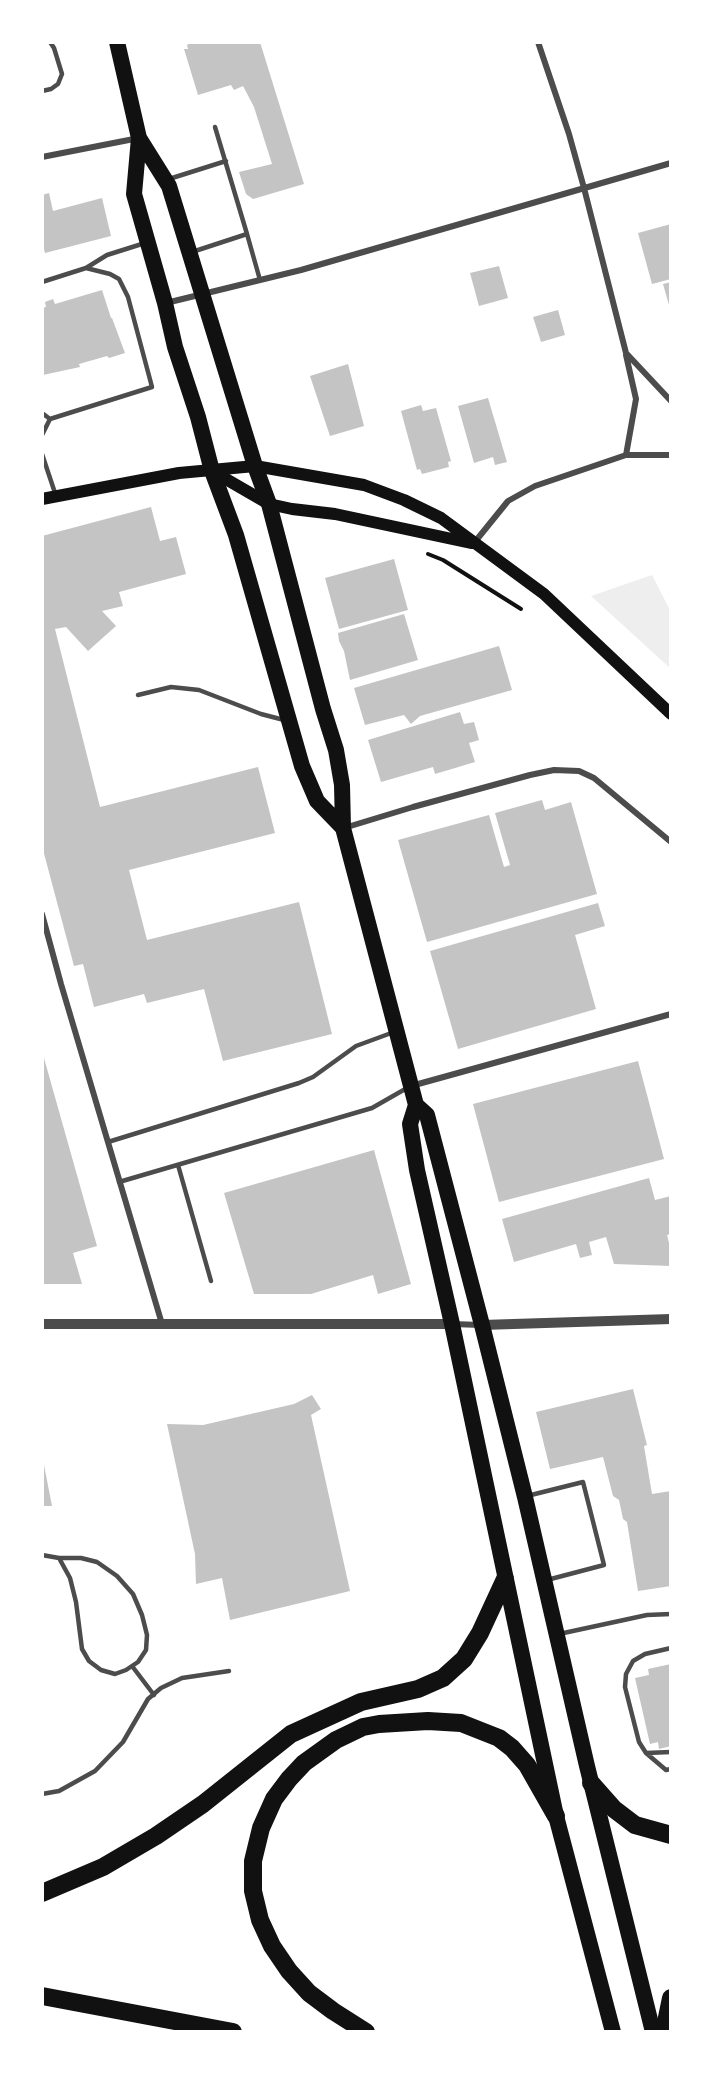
<!DOCTYPE html>
<html>
<head>
<meta charset="utf-8">
<style>
	body { margin:0 }
	#map { position:relative; width:713px; height:2074px; overflow:hidden; background:#fff; font-family:Commissioner,sans-serif }
	canvas { display:block }
	.frame { position:absolute; inset:0; border:44px solid #fff; pointer-events:none }
</style>
</head>
<body>
<div id="map">
<canvas width="713" height="2074"></canvas>
<div class="frame"></div>
</div>
<script>
const g = document.querySelector('canvas').getContext('2d');
g.lineJoin = 'round';
function paint(path, color) {
  g.fillStyle = color;
  g.fill(path, 'evenodd');
}
function shape(rows) {
  const path = new Path2D();
  for (const r of rows) {
    path.moveTo(r[0], r[1]);
    for (let i = 2; i < r.length; i += 2) path.lineTo(r[i], r[i + 1]);
  }
  return path;
}
function stroke(path, color, width, dash) {
  g.strokeStyle = color;
  g.lineWidth = width;
  g.lineCap = dash ? 'butt' : 'round';
  g.setLineDash(dash || []);
  g.stroke(path);
}
paint(shape([
	[652,575,671,612,671,669,591,596]
]), '#eee');
paint(shape([
	[192,42,260,42,304,184,253,199,246,194,239,172,272,164,254,107,243,86,234,90,231,85,198,95,184,49,188,49,187,45],
	[49,193,53,211,102,198,111,236,45,253,42,242,42,195],
	[671,224,671,279,652,284,638,233],
	[499,266,508,298,479,306,470,273],
	[671,282,671,304,669,305,663,284],
	[102,290,111,318,112,318,125,353,109,358,107,356,79,364,80,367,43,375,42,308,46,307,45,302,53,299,55,304],
	[558,310,565,335,541,342,533,317],
	[348,364,364,426,330,436,310,376],
	[488,398,507,462,495,465,493,457,474,463,458,406],
	[421,405,423,411,436,408,451,461,448,462,449,467,422,474,420,469,417,470,401,411],
	[151,507,160,541,176,537,186,574,119,592,123,606,102,611,116,626,88,651,66,627,55,629,100,807,258,767,275,833,129,870,147,940,299,902,332,1034,223,1061,204,989,147,1003,144,994,94,1007,83,964,74,966,42,846,42,536],
	[394,559,408,610,339,629,325,578],
	[404,614,418,660,350,680,344,651,339,641,338,633],
	[499,646,512,690,420,716,411,724,404,715,365,725,354,688],
	[460,712,464,724,474,722,479,740,469,743,475,762,435,774,433,767,381,782,368,740],
	[542,800,545,810,571,802,597,894,427,942,398,840,489,815,504,867,510,865,495,813],
	[598,903,605,926,575,935,596,1009,458,1049,430,951],
	[42,1051,97,1246,73,1253,82,1284,42,1284],
	[638,1061,664,1159,499,1202,473,1104],
	[374,1150,411,1284,378,1294,373,1275,311,1294,254,1294,224,1193],
	[649,1178,655,1200,671,1196,671,1234,667,1235,671,1251,671,1266,614,1264,606,1237,589,1242,592,1255,580,1258,576,1244,514,1262,502,1219],
	[633,1389,647,1445,644,1446,652,1494,671,1491,671,1586,638,1591,627,1522,623,1519,619,1500,613,1496,603,1457,550,1469,536,1412],
	[312,1395,321,1409,311,1415,350,1591,230,1620,222,1578,196,1584,195,1554,167,1424,203,1425,294,1404],
	[42,1460,43,1460,52,1506,42,1506],
	[671,1664,671,1746,659,1749,658,1742,650,1744,635,1678,649,1675,648,1669]
]), '#c4c4c4');
stroke(shape([
	[428,554,443,560,521,609]
]), '#111', 4);
stroke(shape([
	[42,91,51,89,58,84,62,74,54,48,50,42],
	[169,179,226,161],
	[247,234,260,280],
	[192,252,247,234,215,127],
	[42,282,86,268,107,255,145,243],
	[42,413,50,419,152,387,128,297,119,279,110,274,86,268],
	[42,435,50,419],
	[42,454,56,496],
	[138,695,171,687,199,690,261,714,284,720],
	[108,1142,299,1083,313,1077,356,1046,394,1032],
	[178,1165,211,1281],
	[119,1182,372,1108,407,1088],
	[527,1496,583,1482,604,1565,547,1580],
	[42,1555,59,1558,81,1558,97,1562,117,1576,133,1594,142,1615,147,1635,146,1650,138,1662,126,1670,115,1674,101,1670,89,1661,82,1649,76,1602,70,1578,59,1558],
	[559,1634,647,1615,671,1614],
	[671,1648,645,1654,633,1661,626,1674,625,1687,639,1742,646,1753,671,1752],
	[132,1666,154,1695],
	[646,1753,666,1770,671,1769],
	[42,1794,59,1791,95,1771,123,1742,148,1699,161,1688,182,1678,229,1671]
]), '#4c4c4c', 4.5);
stroke(shape([
	[538,42,569,134,584,188,626,353,671,401],
	[42,157,139,138],
	[166,303,301,270,671,163],
	[626,455,636,399,626,355],
	[474,543,508,501,535,486,626,455,671,455],
	[344,828,413,807,530,775,554,770,579,771,594,778,671,842],
	[42,914,61,984,162,1324],
	[411,1086,671,1014],
	[452,1324,481,1325]
]), '#4c4c4c', 6);
stroke(shape([
	[42,1324,452,1324],
	[482,1325,671,1319]
]), '#4c4c4c', 10);
stroke(shape([
	[212,471,269,504,292,509,335,514,471,543],
	[42,499,179,473,255,466,364,485,404,500,441,518,544,594,671,714]
]), '#111', 12);
stroke(shape([
	[117,42,139,138,169,186,255,466,269,504,323,709,336,750,342,785,343,828,416,1105,410,1124,417,1170,452,1324,556,1816,613,2032],
	[139,138,134,194,165,303,175,347,198,417,212,471,236,535,302,766,317,801,343,828],
	[416,1105,427,1115,482,1325,525,1497,587,1766,653,2032]
]), '#111', 16);
stroke(shape([
	[591,1783,614,1809,635,1825,671,1835],
	[42,1893,103,1867,156,1836,203,1804,291,1734,361,1702,418,1689,443,1678,464,1659,480,1633,505,1579],
	[42,1996,233,2032],
	[366,2032,333,2011,309,1993,289,1971,272,1946,260,1920,253,1891,253,1861,261,1828,274,1799,289,1779,304,1763,336,1740,363,1727,379,1724,428,1721,461,1723,499,1738,512,1748,527,1765,556,1816],
	[664,2032,671,1998]
]), '#111', 18);
</script>
</body>
</html>
